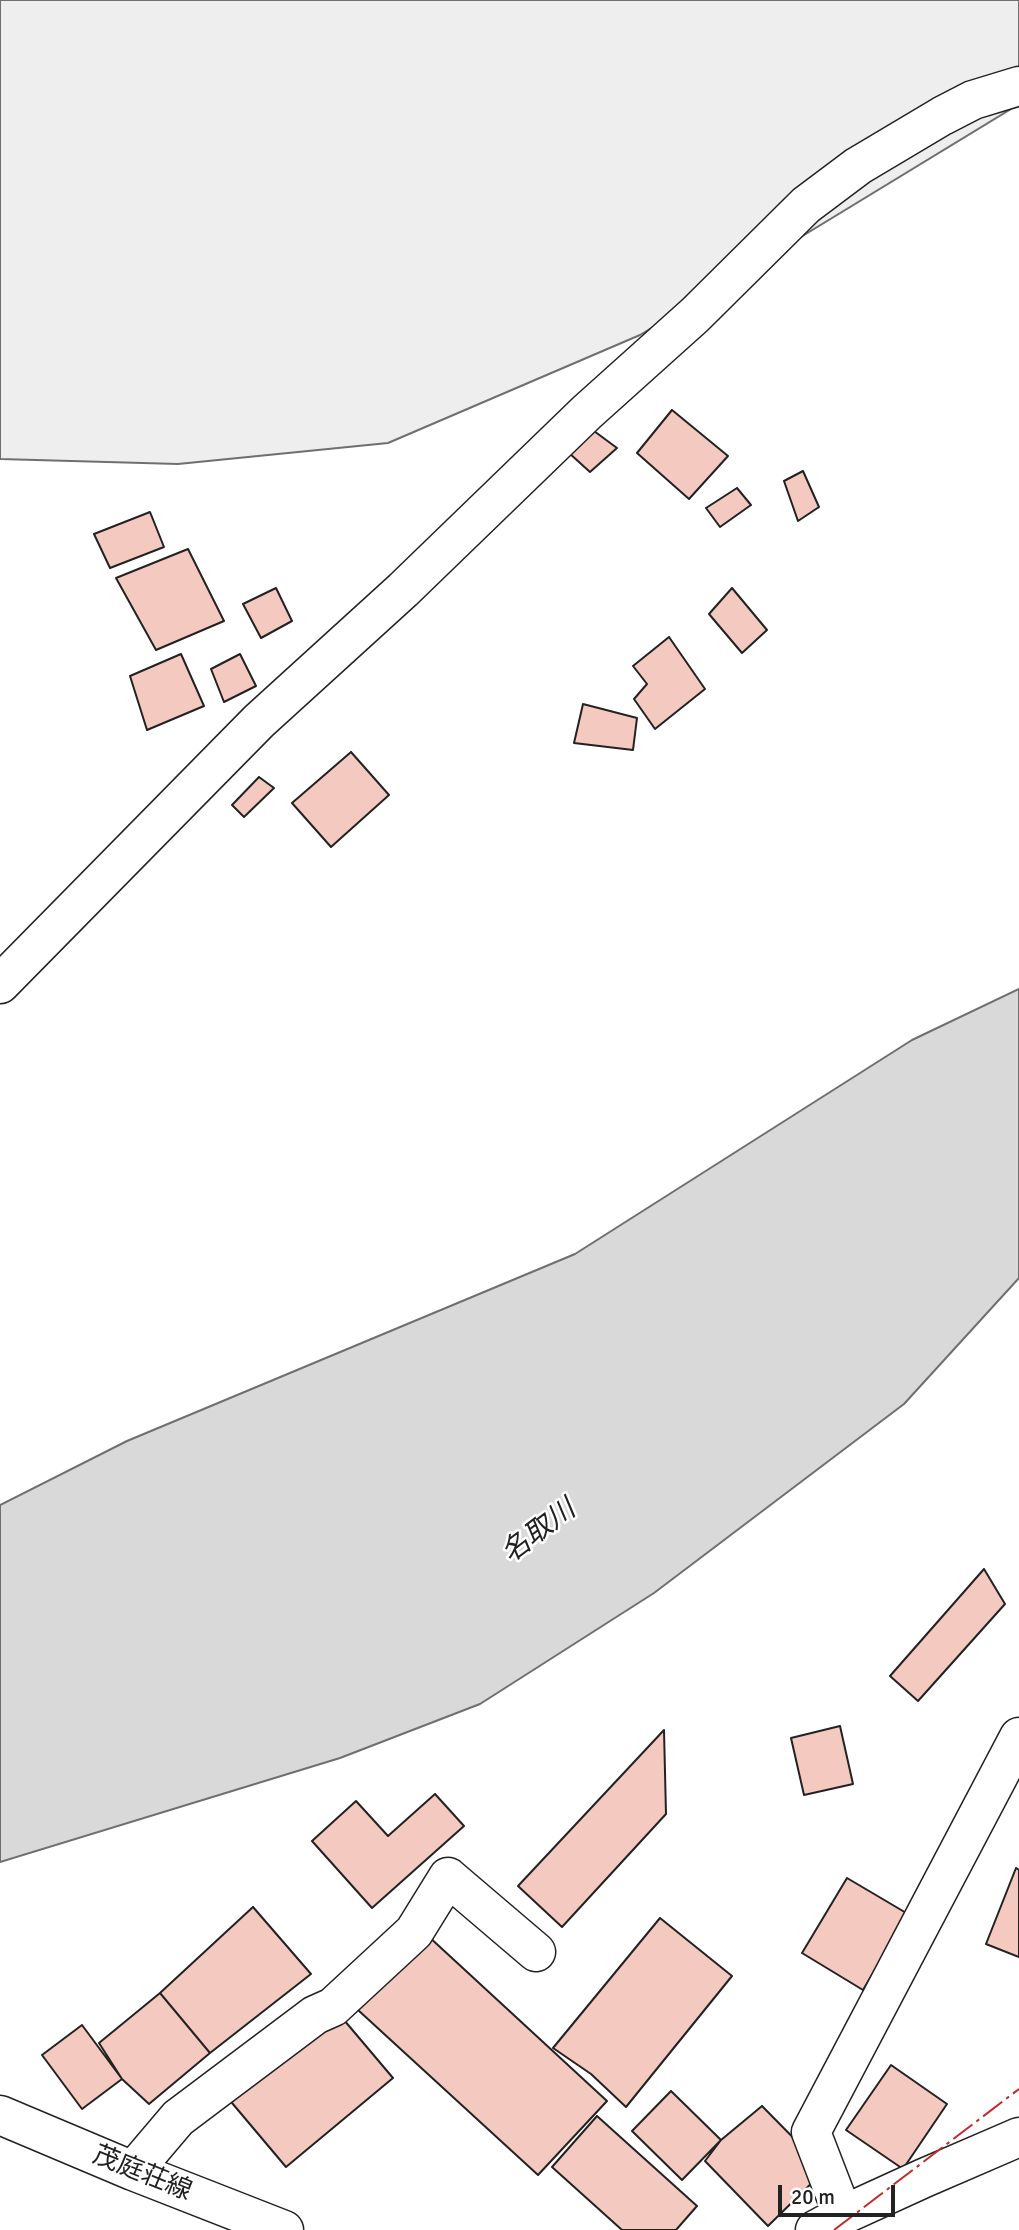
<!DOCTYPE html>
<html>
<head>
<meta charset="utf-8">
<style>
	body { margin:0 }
	#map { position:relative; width:1019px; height:2230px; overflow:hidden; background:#fff; font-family:Signika,sans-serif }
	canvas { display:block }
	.scale { position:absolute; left:778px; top:2185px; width:117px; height:32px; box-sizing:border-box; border:4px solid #222; border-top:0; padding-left:9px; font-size:21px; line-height:24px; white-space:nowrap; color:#222; -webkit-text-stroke:5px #fff; paint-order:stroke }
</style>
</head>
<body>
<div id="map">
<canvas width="1019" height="2230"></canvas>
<div class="scale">20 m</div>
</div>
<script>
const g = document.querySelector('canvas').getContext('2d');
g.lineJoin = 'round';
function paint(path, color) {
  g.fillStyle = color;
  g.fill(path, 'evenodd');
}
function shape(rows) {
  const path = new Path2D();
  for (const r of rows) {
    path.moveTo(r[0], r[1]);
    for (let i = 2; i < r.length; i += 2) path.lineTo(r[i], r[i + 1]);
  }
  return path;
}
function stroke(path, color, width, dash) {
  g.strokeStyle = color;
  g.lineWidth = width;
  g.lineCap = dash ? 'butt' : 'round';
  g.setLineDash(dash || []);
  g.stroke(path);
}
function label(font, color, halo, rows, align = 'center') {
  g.font = font + ' Signika,"Noto Sans JP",sans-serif';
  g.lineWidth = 5;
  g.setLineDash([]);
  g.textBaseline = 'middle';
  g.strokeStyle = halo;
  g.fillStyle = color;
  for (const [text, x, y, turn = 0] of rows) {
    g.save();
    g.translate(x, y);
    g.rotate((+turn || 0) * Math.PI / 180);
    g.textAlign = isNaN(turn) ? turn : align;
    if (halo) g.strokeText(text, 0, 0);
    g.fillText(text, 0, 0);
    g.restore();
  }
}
const green = shape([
	[0,0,1019,0,1019,104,640,335,388,443,178,464,0,459,0,0]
]);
paint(green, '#eee');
stroke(green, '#6f6f6f', 2);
const water = shape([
	[1019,989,1019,1278,904,1404,654,1593,480,1704,340,1758,0,1862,0,1505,127,1441,575,1254,912,1040,1019,989]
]);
paint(water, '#d9d9d9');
stroke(water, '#6f6f6f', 2);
const building = shape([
	[672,410,728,456,689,499,637,453,672,410],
	[594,431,617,448,590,472,569,453,594,431],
	[803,471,819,507,798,521,784,481,803,471],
	[737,488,751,505,720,527,706,508,737,488],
	[150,512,164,547,110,568,94,534,150,512],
	[188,549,224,621,156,650,116,578,188,549],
	[276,588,292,621,261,638,243,604,276,588],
	[732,588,767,630,742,653,709,614,732,588],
	[669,637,705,689,655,729,634,699,647,684,633,666,669,637],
	[181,654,204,706,147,730,130,676,181,654],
	[240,654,256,686,224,702,211,669,240,654],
	[583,704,637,718,633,750,574,743,583,704],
	[351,752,389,795,331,847,292,803,351,752],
	[259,777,274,788,244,817,232,805,259,777],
	[984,1569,1005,1604,918,1701,890,1676,984,1569],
	[840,1726,853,1784,804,1795,791,1738,840,1726],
	[664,1730,666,1814,562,1927,518,1886,664,1730],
	[435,1794,464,1826,372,1908,312,1841,356,1801,388,1836,435,1794],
	[1016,1868,1019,1870,1019,1957,986,1944,1016,1868],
	[847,1878,908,1914,863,1990,802,1953,847,1878],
	[253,1907,311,1974,210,2053,160,1993,253,1907],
	[660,1918,732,1976,626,2107,591,2074,553,2048,660,1918],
	[427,1935,607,2101,538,2175,358,2010,427,1935],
	[160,1993,210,2053,149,2104,122,2079,99,2043,160,1993],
	[333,2007,393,2078,286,2167,227,2097,333,2007],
	[82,2025,122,2079,82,2109,42,2055,82,2025],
	[891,2065,947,2104,903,2169,846,2130,891,2065],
	[671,2091,721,2140,682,2180,632,2131,671,2091],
	[762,2106,825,2170,768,2226,705,2161,721,2140,762,2106],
	[597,2116,697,2206,676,2230,622,2230,552,2167,597,2116]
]);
paint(building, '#f3c9c0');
stroke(building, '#222', 2);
const minor = shape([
	[0,984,259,721,403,590,587,412,695,315,806,205,858,166,942,116,973,100,1019,86],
	[0,2115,133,2171,284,2230],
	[133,2171,178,2118,315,2015,333,2007,414,1932,448,1877,536,1952],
	[843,2215,811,2132,1019,1737],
	[815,2230,843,2215,924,2178,1019,2137]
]);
stroke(minor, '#222', 41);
stroke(minor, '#fff', 38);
stroke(shape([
	[834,2230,1019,2089]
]), '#c62828', 2, [24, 5, 3.5, 5]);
label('26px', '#222', '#fff', [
	["茂庭荘線",142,2174,22]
]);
label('italic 28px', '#222', '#fff', [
	["名取川",539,1532,-37]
]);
</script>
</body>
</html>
